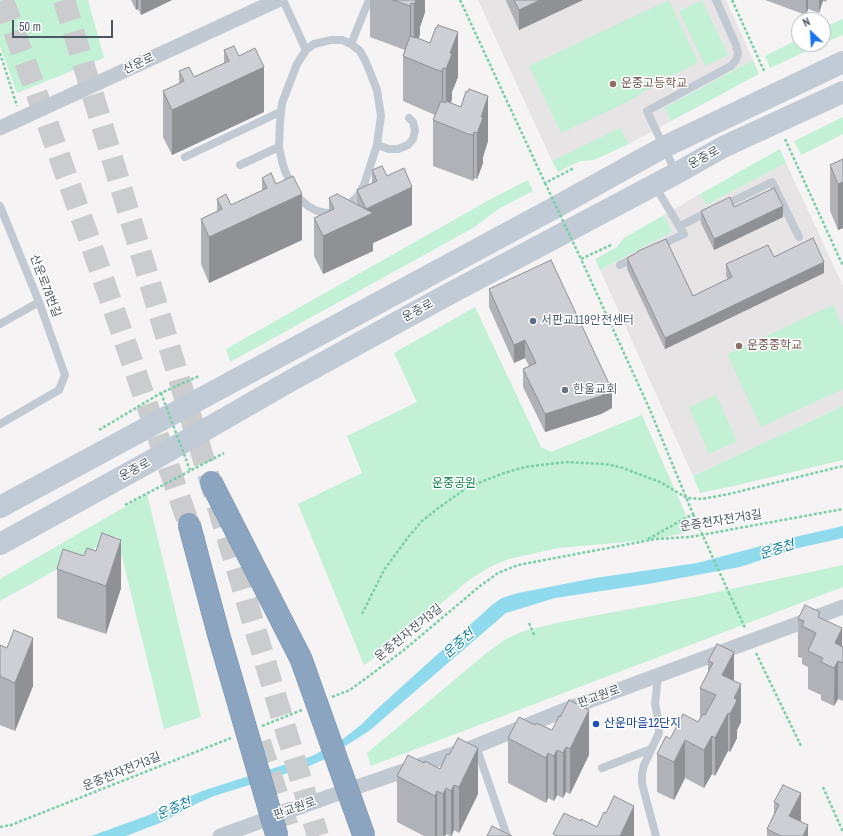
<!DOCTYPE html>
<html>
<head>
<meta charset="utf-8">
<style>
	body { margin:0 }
	#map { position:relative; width:843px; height:836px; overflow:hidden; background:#f5f3f3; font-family:"Archivo Narrow",sans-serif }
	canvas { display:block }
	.north { position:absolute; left:791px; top:12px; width:40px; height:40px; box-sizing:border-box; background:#fff; border:1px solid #b7bbc0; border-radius:50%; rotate:335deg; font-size:11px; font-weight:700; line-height:16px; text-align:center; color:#4a5661 }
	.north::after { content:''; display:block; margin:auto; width:14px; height:18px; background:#1a73e8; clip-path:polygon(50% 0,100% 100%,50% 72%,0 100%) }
	.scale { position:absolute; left:12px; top:20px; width:101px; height:18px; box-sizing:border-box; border:2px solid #4a5661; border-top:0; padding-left:5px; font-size:12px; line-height:14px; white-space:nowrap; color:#4a5661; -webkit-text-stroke:3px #fff; paint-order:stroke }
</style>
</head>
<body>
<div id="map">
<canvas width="843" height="836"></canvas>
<div class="north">N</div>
<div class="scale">50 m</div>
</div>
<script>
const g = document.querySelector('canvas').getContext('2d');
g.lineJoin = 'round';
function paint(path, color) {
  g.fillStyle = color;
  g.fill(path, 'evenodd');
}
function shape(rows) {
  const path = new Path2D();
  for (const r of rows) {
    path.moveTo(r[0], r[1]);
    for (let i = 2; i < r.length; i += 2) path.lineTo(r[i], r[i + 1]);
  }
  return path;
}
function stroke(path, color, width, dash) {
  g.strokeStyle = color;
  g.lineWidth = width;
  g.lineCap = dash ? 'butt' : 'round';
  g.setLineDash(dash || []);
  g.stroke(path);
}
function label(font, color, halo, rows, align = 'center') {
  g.font = font + ' "Archivo Narrow","Noto Sans KR",sans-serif';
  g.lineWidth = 3;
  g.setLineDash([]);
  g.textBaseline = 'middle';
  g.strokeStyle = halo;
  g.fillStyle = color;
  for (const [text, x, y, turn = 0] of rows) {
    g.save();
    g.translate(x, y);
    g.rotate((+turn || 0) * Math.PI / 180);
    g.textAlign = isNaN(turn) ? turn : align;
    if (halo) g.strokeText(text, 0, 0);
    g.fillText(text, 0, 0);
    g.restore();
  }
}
paint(shape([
	[478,0,726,0,753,60,664,108,671,121,629,144,619,129,552,161],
	[786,163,843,286,843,406,693,476,600,270,672,232,664,215,700,194,706,205]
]), '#e6e4e5');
paint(shape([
	[0,0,88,0,104,58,17,93,0,46],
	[669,0,698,62,647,90,627,102,561,133,529,66],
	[702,0,728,55,705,66,679,11],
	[843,19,843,35,823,43,823,28],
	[799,39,799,44,822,44,770,68,765,56],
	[753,60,759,74,671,121,664,108],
	[843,117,843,134,801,155,794,141],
	[620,128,629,144,594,160,580,161,558,172,552,161],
	[780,149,786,163,706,205,700,194],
	[528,180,533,191,500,208,473,228,230,362,226,349,489,200],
	[664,215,672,232,600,270,595,259,617,247,624,238],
	[833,305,843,327,843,389,761,427,727,354],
	[475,307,541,447,551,452,642,415,693,531,650,540,558,548,509,559,494,565,478,574,464,584,392,646,364,665,298,504,362,473,347,436,417,402,394,353],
	[716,395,737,441,709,454,689,407],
	[843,406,843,460,734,486,700,493,693,476],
	[147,494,201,717,164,729,117,536,0,601,0,579],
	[843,565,843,587,371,766,367,753,489,651,506,639,524,631,561,622,694,597]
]), '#c3f1d5');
paint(shape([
	[843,526,843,538,794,549,740,567,648,584,555,598,506,613,369,731,325,759,307,767,214,796,198,803,160,823,126,836,91,836,149,815,202,791,312,756,343,739,362,724,377,709,492,605,502,598,518,593,595,578,697,563,799,536]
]), '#90daee');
stroke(shape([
	[3,0,87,233,195,542],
	[64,0,318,836],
	[260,742,291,836]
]), '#caccce', 22, [22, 11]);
stroke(shape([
	[460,0,545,183,574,168],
	[732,0,765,73],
	[0,53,17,106],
	[785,139,843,266],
	[611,245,581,259,650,410,693,514,648,539],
	[99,430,161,393,199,376],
	[125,505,224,453],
	[729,593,745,628],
	[362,614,384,570,409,536,422,521,437,509,468,487,504,473,525,467,566,462,605,464,620,467,660,482,687,498,702,499,729,494,843,466],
	[529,623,535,637],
	[756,653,801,746],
	[332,697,350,690,404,650,480,586,498,573,518,565,656,539,690,537,843,509],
	[262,726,302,710],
	[823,787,843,832],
	[0,827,11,825,231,738]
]), '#7ad0a6', 2.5, [3, 2]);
stroke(shape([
	[283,0,306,50],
	[331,40,342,40,351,44,360,51,366,62,377,90,381,116,377,145,364,185,357,197,347,206,337,212,326,213,317,211,308,206,300,199,294,190,285,171,282,161,279,147,280,122,282,103,297,64,306,50,314,44,331,40],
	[351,44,369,0],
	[377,145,389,149,398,149,408,145,413,139,415,130,413,122,409,118],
	[185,157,280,112],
	[240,165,279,147],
	[676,173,647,111,731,66,736,60,738,53,736,45,716,0],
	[655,186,684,234,657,247],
	[0,206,39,302,65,375,59,390,0,424],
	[723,206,772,182,799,237],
	[680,226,710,211],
	[620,265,636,257],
	[0,324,39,302],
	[476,746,507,836],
	[602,768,651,749],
	[656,836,645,795,642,783,642,774,644,765,659,733,659,723,655,704,658,676]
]), '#c1cad2', 8);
stroke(shape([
	[0,128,278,0],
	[220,836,325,798,476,746,575,706,843,607]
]), '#c1cad2', 15);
stroke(shape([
	[0,507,556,207,664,147,843,62],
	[0,544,149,462,290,381,447,295,677,173,723,147,843,92]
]), '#c1cbd6', 22);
const highwayBridge = shape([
	[211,482,301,659,364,836],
	[189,524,219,636,277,836]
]);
stroke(highwayBridge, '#7690ad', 23, []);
stroke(shape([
	[545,183,581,259],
	[161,393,190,470],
	[693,514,729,593]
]), '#7ad0a6', 2.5, [3, 2]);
stroke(highwayBridge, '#8ba5c1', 22);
paint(shape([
	[131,0,172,0,141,15,138,9,136,10],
	[370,0,425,0,425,12,420,27,420,34,419,38,458,77,452,92,452,99,451,103,488,141,483,157,483,163,477,179,474,178,473,181,468,179,433,166,433,120,435,115,403,101,403,56,405,50,370,37],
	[506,0,583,0,519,30,506,1],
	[765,0,827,0,826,2,823,1,819,13,808,9,806,15],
	[224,50,264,112,172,155,163,137,163,91,179,84,179,71,194,77,224,63],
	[843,159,843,228,838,230,830,211,830,165],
	[372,170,387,176,412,225,373,243,373,251,323,274,314,256,314,218,329,211,329,198,357,205,357,190,372,183],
	[262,178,302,240,209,283,201,264,201,219,217,211,217,199,231,205,262,191],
	[734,207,783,217,714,250,701,223,701,211],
	[638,251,693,296,728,279,726,276,726,264,774,257,824,273,665,349,627,269,627,258,638,252],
	[489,289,612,408,601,414,545,432,523,387,523,369,529,366,525,358,514,363,489,307],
	[96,551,121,588,106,634,57,618,57,569],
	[820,618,842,646,843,647,843,701,838,699,834,706,821,700,821,695,808,689,808,667,802,664,802,658,798,657,798,619],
	[717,644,734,680,741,722,737,730,737,738,730,752,728,751,715,776,712,774,704,788,685,778,674,800,657,792,657,754,670,739,698,722,700,719,700,688,708,673,708,661],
	[0,645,33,686,15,731,0,725],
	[535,725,552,730,589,755,570,794,566,792,563,798,557,795,554,801,548,798,546,803,508,783,508,738],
	[424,763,478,794,459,833,454,830,452,836,450,836,446,834,445,836,424,836,397,822,397,776],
	[783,785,801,821,808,836,767,836,767,829,774,814,774,802]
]), '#b0b2b7');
paint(shape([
	[136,0,138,0,138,9,136,10],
	[141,0,172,0,141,15],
	[416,0,425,0,425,12,420,27,420,34,414,50,414,4],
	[540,0,583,0,519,30,519,10],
	[806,0,808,0,808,9,806,15],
	[819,0,823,0,819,13],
	[411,3,411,49,410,52,410,6],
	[458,32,458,77,452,92,452,99,446,114,446,69,450,53],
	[264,67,264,112,172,155,172,110],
	[443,68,443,113,442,116,442,71],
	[488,96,488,141,483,157,483,163,477,179,477,133,481,117],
	[474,132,474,178,473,181,473,135],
	[843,182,843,228,838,230,838,184],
	[412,187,412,225,373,243,373,251,323,274,323,236,366,209],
	[302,194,302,240,209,283,209,237],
	[783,206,783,217,714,250,714,239],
	[824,262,824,273,665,349,665,338],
	[525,340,525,358,514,363,514,345],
	[612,390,612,408,601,414,545,432,545,414],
	[121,540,121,588,106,634,106,586],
	[842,628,842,663,838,661,838,699,834,706,835,643],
	[33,638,33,686,15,731,15,683],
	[734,652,734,690,722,675],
	[741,684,741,722,737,730,737,738,730,752,730,714,734,698],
	[589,710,589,755,570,794,570,749],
	[728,713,728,751,715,776,715,738],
	[712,736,712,774,704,788,704,750],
	[685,740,685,778,674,800,674,762],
	[566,747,566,792,563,798,563,753],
	[478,748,478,794,459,833,459,787],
	[557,750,557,795,554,801,554,756],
	[548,753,548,798,546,803,546,758],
	[454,785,454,830,451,836,451,791],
	[446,788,446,834,445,836,443,836,443,794],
	[437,791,437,836,435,836,435,796],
	[801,793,801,831,789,816],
	[634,806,634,836,620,836],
	[808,825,808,836,803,836]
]), '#909195');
const building = shape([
	[393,0,416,0,414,4,411,3,410,6,393,0],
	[514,0,540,0,519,10,514,0],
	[438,25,458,32,450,53,452,54,446,69,443,68,442,71,437,70,403,56,410,36,415,38,415,37,430,43,436,27,437,28,438,25],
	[234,46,239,56,255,48,264,67,172,110,163,91,184,81,179,71,189,67,194,77,229,61,224,50,234,46],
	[469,89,488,96,481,117,483,118,477,133,474,132,473,135,468,134,433,120,441,101,445,103,446,101,461,107,466,91,468,92,469,89],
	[843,159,843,182,838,184,830,165,843,159],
	[382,166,387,176,404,168,412,187,366,209,357,190,377,181,372,170,382,166],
	[271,173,276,184,293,176,302,194,209,237,201,219,222,209,217,199,226,194,231,205,267,188,262,178,271,173],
	[774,188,783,206,714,239,701,211,730,197,734,207,774,188],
	[337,194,373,213,323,236,314,218,334,209,329,198,337,194],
	[813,238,824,262,665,338,627,258,638,252,638,251,666,239,693,296,732,277,726,264,768,245,774,257,813,238],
	[551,260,612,390,601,396,545,414,523,369,536,363,525,340,514,345,489,289,551,260],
	[102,533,121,540,106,586,57,569,63,549,84,556,87,548,96,551,102,533],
	[805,605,820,612,818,617,842,628,835,643,843,647,843,663,838,661,834,668,821,662,823,658,808,651,816,633,802,626,804,621,798,619,805,605],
	[14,630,33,638,15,683,0,676,0,645,7,648,14,630],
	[717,644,734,652,722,675,741,684,734,698,737,700,730,714,728,713,715,738,712,736,704,750,685,740,674,762,657,754,666,736,670,739,683,714,698,722,703,714,705,715,716,695,700,688,713,663,708,661,717,644],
	[569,700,589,710,570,749,566,747,563,753,557,750,554,756,548,753,546,758,508,738,519,717,535,725,536,723,552,730,559,716,560,717,569,700],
	[458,738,478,748,459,787,454,785,451,791,446,788,443,794,437,791,435,796,397,776,408,755,424,763,425,761,440,769,447,754,449,755,458,738],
	[783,785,801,793,789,816,808,825,803,836,781,836,767,829,779,805,774,802,783,785],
	[614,796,634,806,620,836,557,836,553,834,564,813,581,821,581,819,597,827,604,812,606,813,614,796],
	[492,826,512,836,487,836,492,826]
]);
paint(building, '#cdcfd5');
stroke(building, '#909195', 1);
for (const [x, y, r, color] of [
	[613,84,4,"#8d6e63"],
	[533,321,4,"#5c6f8a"],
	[739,346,4,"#8d6e63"],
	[565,390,4,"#6b7280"],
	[596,724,4,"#1a4fb4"]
]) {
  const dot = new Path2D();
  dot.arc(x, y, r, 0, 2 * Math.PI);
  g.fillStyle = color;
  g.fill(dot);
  stroke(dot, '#fff', 1.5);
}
label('12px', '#4a5661', '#fff', [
	["산운로",139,64,-25],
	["운중로",704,158,-29],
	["산운로78번길",45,286,69],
	["운중로",418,311,-29],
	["운중로",135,470,-29],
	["운중천자전거3길",721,521,-9],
	["운중천자전거3길",409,633,-39],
	["판교원로",599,697,-20],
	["운중천자전거3길",122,772,-22],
	["판교원로",295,809,-20]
]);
label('12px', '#785e54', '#fff', [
	["운중고등학교",621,84],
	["운중중학교",747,346]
], 'left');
label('12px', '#4e5e75', '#fff', [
	["서판교119안전센터",541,321]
], 'left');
label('12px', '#5b616d', '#fff', [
	["한울교회",573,390]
], 'left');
label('12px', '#17864f', '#fff', [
	["운중공원",454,484]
]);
label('12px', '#164399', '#fff', [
	["산운마을12단지",604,724]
], 'left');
label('italic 13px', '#0c7c9b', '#fff', [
	["운중천",777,550,-18],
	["운중천",459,644,-41],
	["운중천",174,809,-23]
]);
</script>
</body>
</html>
